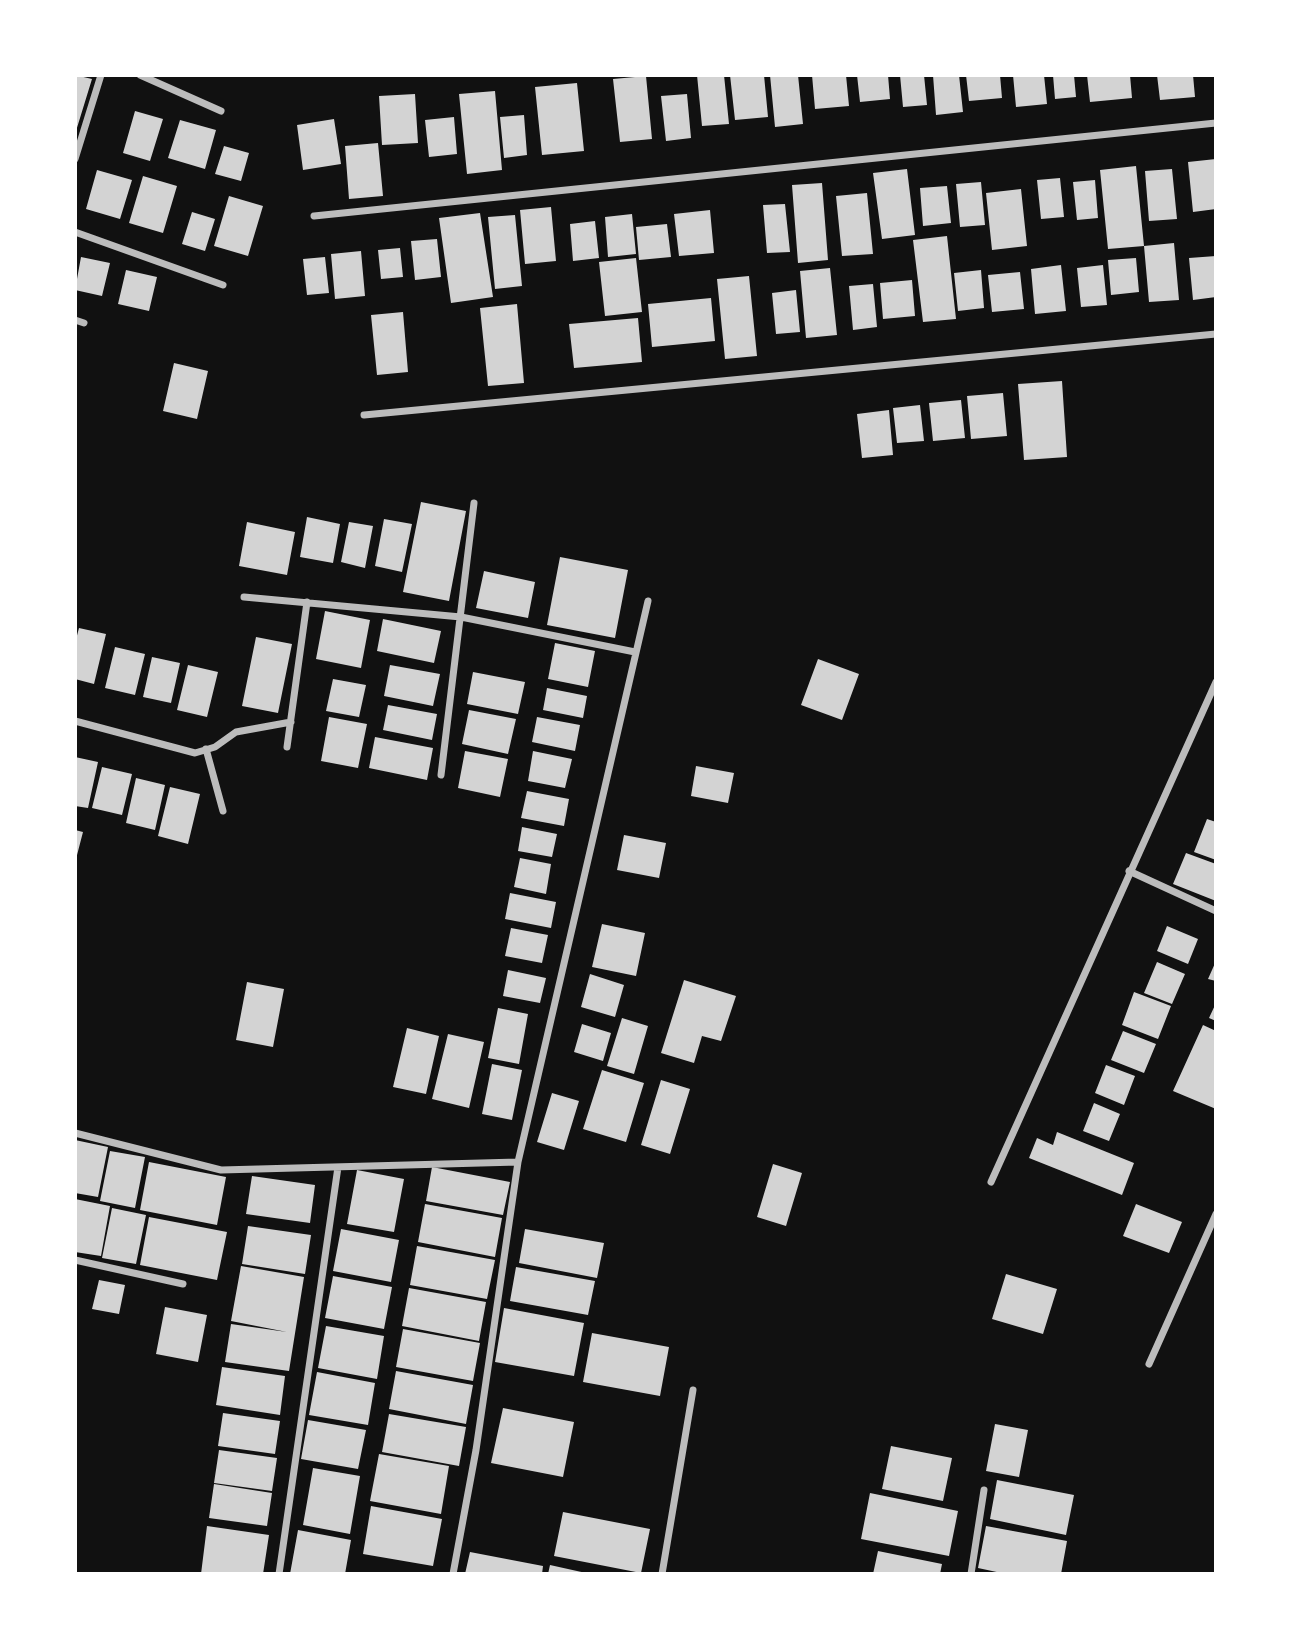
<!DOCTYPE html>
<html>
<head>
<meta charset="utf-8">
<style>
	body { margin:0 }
	#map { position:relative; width:1291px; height:1649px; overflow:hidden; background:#111; font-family:Bitter,serif }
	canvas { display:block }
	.frame { position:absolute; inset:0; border:77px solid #fff; pointer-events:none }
</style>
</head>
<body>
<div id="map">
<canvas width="1291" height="1649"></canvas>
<div class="frame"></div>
</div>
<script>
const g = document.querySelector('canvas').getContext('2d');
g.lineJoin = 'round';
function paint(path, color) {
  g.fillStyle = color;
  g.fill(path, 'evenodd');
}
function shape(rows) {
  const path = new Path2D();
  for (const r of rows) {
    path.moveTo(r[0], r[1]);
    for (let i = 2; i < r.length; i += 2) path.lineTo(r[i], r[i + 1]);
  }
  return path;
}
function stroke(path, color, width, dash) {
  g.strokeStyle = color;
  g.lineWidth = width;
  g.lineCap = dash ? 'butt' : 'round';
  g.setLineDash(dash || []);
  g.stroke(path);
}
paint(shape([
	[75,75,92,79,76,131,75,131],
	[697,75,724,75,729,124,702,126],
	[730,75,764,75,768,117,735,120],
	[770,75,798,75,803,124,775,127],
	[812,75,846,75,849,106,815,109],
	[857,75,888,75,890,99,860,102],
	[900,75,924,75,927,105,903,107],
	[933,75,959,75,963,112,936,115],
	[966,75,1000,75,1002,98,969,101],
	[1013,75,1044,75,1047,104,1016,107],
	[1053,75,1074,75,1076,97,1055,99],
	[1087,75,1130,75,1132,98,1090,102],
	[1157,75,1193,75,1195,97,1160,100],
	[646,76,652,139,620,142,613,79],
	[577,83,584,151,542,155,535,87],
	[495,91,502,170,467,174,459,94],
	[415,94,418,143,382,145,379,96],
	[687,94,691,138,666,141,661,96],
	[135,111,163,119,150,161,123,153],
	[524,115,527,155,504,158,500,117],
	[454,117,457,154,429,157,425,120],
	[334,119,341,164,303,170,297,125],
	[180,120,216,130,205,169,168,158],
	[378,143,383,196,349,199,345,146],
	[224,146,249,153,241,181,215,174],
	[1216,159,1216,209,1193,212,1188,162],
	[1136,166,1144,246,1108,249,1100,170],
	[907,169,915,235,882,239,873,173],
	[1172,169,1177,219,1149,221,1145,171],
	[97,170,132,180,120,219,86,209],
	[143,176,177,186,163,233,129,223],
	[1060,178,1064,217,1041,219,1037,180],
	[1095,180,1098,218,1077,220,1073,182],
	[981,182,985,225,960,227,956,184],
	[822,183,828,260,798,263,792,185],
	[947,186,951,223,923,226,920,188],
	[1021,189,1027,246,992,250,986,193],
	[867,193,873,254,842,256,836,196],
	[229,196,263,206,248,256,214,246],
	[785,204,790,252,767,253,763,205],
	[551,207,556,261,525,264,520,210],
	[710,210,714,253,679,256,674,214],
	[192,212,215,219,205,251,182,244],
	[480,213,493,297,451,303,439,218],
	[632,214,636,254,608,257,605,217],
	[515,215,522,286,495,289,488,217],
	[595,221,599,258,573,261,570,224],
	[667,224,671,257,639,260,636,227],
	[947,236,956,319,923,322,913,240],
	[437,239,441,277,415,280,411,241],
	[1174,243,1179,300,1149,302,1144,246],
	[400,248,403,277,381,279,378,250],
	[361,251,365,296,335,299,331,254],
	[1216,256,1216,297,1193,300,1189,258],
	[81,257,110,263,102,296,75,290],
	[325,257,329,293,307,295,303,259],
	[636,258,642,312,605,316,599,262],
	[1136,258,1139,292,1111,295,1108,260],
	[1061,265,1066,311,1035,314,1031,269],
	[1103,265,1107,305,1081,307,1077,268],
	[830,268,837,335,806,338,800,271],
	[126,270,157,277,149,311,118,304],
	[981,270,984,308,958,311,954,273],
	[1020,272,1024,309,992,312,988,275],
	[749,276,757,356,725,359,717,279],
	[912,280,915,316,883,319,880,283],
	[873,284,877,327,853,330,849,286],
	[796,290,800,332,776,334,772,293],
	[711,298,715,341,652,347,648,304],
	[517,304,524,383,488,386,480,308],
	[403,312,408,372,377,375,371,315],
	[638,318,642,362,574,368,569,324],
	[174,363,208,371,197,419,163,411],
	[1062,381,1067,457,1024,460,1018,384],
	[1003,393,1007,436,971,439,967,396],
	[961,400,965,438,933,441,929,403],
	[920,405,924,441,897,443,893,408],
	[889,410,893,455,862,458,857,414],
	[421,502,466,511,449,601,403,592],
	[307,517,340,524,333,563,300,557],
	[384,519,412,524,402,572,375,566],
	[247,522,295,532,287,575,239,566],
	[349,522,373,526,365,568,341,562],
	[560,557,628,570,615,638,547,625],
	[484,571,535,582,528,618,476,608],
	[325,611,370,620,361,668,316,659],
	[383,619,441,631,434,663,377,651],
	[79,628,106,634,94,684,75,679,75,643],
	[256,637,292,644,278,713,242,706],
	[555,643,595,651,588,687,548,679],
	[115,647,145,654,135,695,105,688],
	[152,657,180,663,171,703,143,697],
	[818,659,859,674,842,720,801,705],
	[188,665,218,672,207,717,177,710],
	[390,665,440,674,433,706,384,696],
	[473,672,525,682,518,714,467,704],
	[333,679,366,685,359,717,326,711],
	[547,688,587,696,583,718,543,710],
	[388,705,437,714,432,740,383,730],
	[469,710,516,719,508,754,462,744],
	[329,717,367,724,358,768,321,761],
	[537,717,580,725,575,751,532,742],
	[375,737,433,748,427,780,369,768],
	[465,751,508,759,500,797,458,788],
	[533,751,572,759,565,788,528,781],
	[75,757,98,762,88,808,75,806],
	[696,766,734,773,728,803,691,796],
	[102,767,132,774,122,815,92,808],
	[136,778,165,785,155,830,126,823],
	[170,787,200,794,188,844,158,836],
	[527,791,569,799,564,826,521,818],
	[1207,819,1216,822,1216,860,1194,852],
	[522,827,557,834,552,857,518,851],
	[75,830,83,832,76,859,75,859],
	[624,835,666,843,659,878,617,870],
	[1186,853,1216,864,1216,901,1173,884],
	[520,858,551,864,546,894,514,887],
	[510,893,556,902,551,928,505,919],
	[602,924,645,933,636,976,592,967],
	[1167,926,1198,939,1188,964,1157,951],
	[511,928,548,935,542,963,505,956],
	[1216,961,1216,981,1208,979],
	[1157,962,1185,974,1172,1004,1144,993],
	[508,970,546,978,540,1003,503,996],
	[590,974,624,985,615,1017,581,1007],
	[684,980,736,996,721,1041,702,1036,694,1063,661,1053],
	[247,982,284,989,273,1047,236,1040],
	[1134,992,1171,1006,1158,1039,1122,1025],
	[1216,1003,1216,1021,1209,1018],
	[498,1008,528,1014,519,1064,488,1058],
	[622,1018,648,1026,634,1074,607,1066],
	[582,1024,611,1033,603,1061,574,1052],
	[1203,1025,1216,1031,1216,1109,1173,1091],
	[407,1028,439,1036,426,1094,393,1087],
	[1123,1031,1156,1044,1144,1073,1111,1060],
	[448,1034,484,1042,469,1108,432,1099],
	[492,1064,522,1070,512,1120,482,1114],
	[1106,1065,1135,1076,1124,1105,1095,1093],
	[602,1070,644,1083,626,1142,583,1129],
	[661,1080,690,1089,670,1154,641,1145],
	[552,1093,579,1101,564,1150,537,1142],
	[1094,1103,1120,1114,1109,1141,1083,1131],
	[1057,1132,1134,1163,1122,1195,1029,1158,1037,1138,1053,1145],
	[75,1140,108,1147,98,1197,75,1193],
	[110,1151,145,1157,135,1208,100,1201],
	[149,1162,226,1177,217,1225,140,1210],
	[773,1164,802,1173,786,1226,757,1217],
	[432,1167,510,1182,503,1215,426,1201],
	[357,1170,404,1179,394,1232,347,1224],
	[252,1176,315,1185,310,1223,246,1214],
	[75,1199,110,1206,101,1256,75,1252],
	[425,1204,502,1218,495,1257,418,1242],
	[1136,1204,1182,1222,1169,1253,1123,1236],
	[112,1208,146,1215,136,1264,102,1258],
	[149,1217,227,1232,217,1280,140,1265],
	[248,1226,311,1235,305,1274,242,1264],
	[341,1229,399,1240,391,1282,333,1271],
	[525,1229,604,1243,597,1278,519,1263],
	[417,1246,495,1260,487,1299,410,1285],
	[241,1266,304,1277,289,1371,225,1362,231,1324,287,1332,231,1321],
	[516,1267,595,1281,588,1315,510,1301],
	[1006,1274,1057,1289,1043,1334,992,1319],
	[333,1276,392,1287,384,1329,325,1318],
	[99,1280,125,1285,119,1314,92,1309],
	[409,1288,486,1302,479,1341,402,1326],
	[165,1307,207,1315,198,1362,156,1354],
	[504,1308,584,1323,574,1376,495,1362],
	[326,1326,384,1336,377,1379,318,1368],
	[403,1329,480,1343,473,1381,396,1367],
	[592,1333,669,1347,660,1396,583,1382],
	[222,1367,285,1376,280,1415,216,1405],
	[396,1371,473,1385,466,1424,389,1409],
	[317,1372,375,1383,368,1425,309,1415],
	[503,1408,574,1422,563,1477,491,1463],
	[223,1413,280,1421,275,1454,218,1446],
	[389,1414,466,1427,459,1466,382,1452],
	[308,1420,366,1430,358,1469,301,1459],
	[995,1424,1028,1430,1019,1477,986,1471],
	[891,1446,952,1458,943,1501,882,1489],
	[219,1450,277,1458,272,1491,214,1483],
	[379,1454,449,1466,441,1514,370,1501],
	[313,1468,360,1476,350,1534,303,1525],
	[997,1480,1074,1495,1066,1535,990,1519],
	[214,1484,272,1493,267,1526,209,1518],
	[870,1493,958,1511,949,1556,861,1539],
	[371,1506,442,1519,433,1566,363,1554],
	[563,1512,650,1529,641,1573,554,1556],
	[207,1526,269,1535,263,1574,201,1574],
	[986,1526,1067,1541,1061,1574,1006,1574,978,1568],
	[298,1530,351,1540,345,1574,290,1574],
	[878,1551,942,1564,940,1574,873,1574],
	[470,1552,543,1566,542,1574,465,1574],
	[550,1565,586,1573,586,1574,548,1574]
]), '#d3d3d3');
stroke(shape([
	[140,75,221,111],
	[75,159,101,75],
	[314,216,1216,123],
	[75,232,223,285],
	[75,320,84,323],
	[364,415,1216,334],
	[244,597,461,617,635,652],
	[75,721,195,753,215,747,236,732,291,722],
	[287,747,307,602],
	[206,749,223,811],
	[441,775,474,503],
	[1129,871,1216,911],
	[75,1133,221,1170,518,1162],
	[991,1182,1216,682],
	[75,1260,183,1284],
	[1149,1364,1216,1214],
	[279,1574,338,1167],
	[453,1574,476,1450,518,1162,648,601],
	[662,1574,693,1390],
	[971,1574,984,1490]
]), '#bcbcbc', 7);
</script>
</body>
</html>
